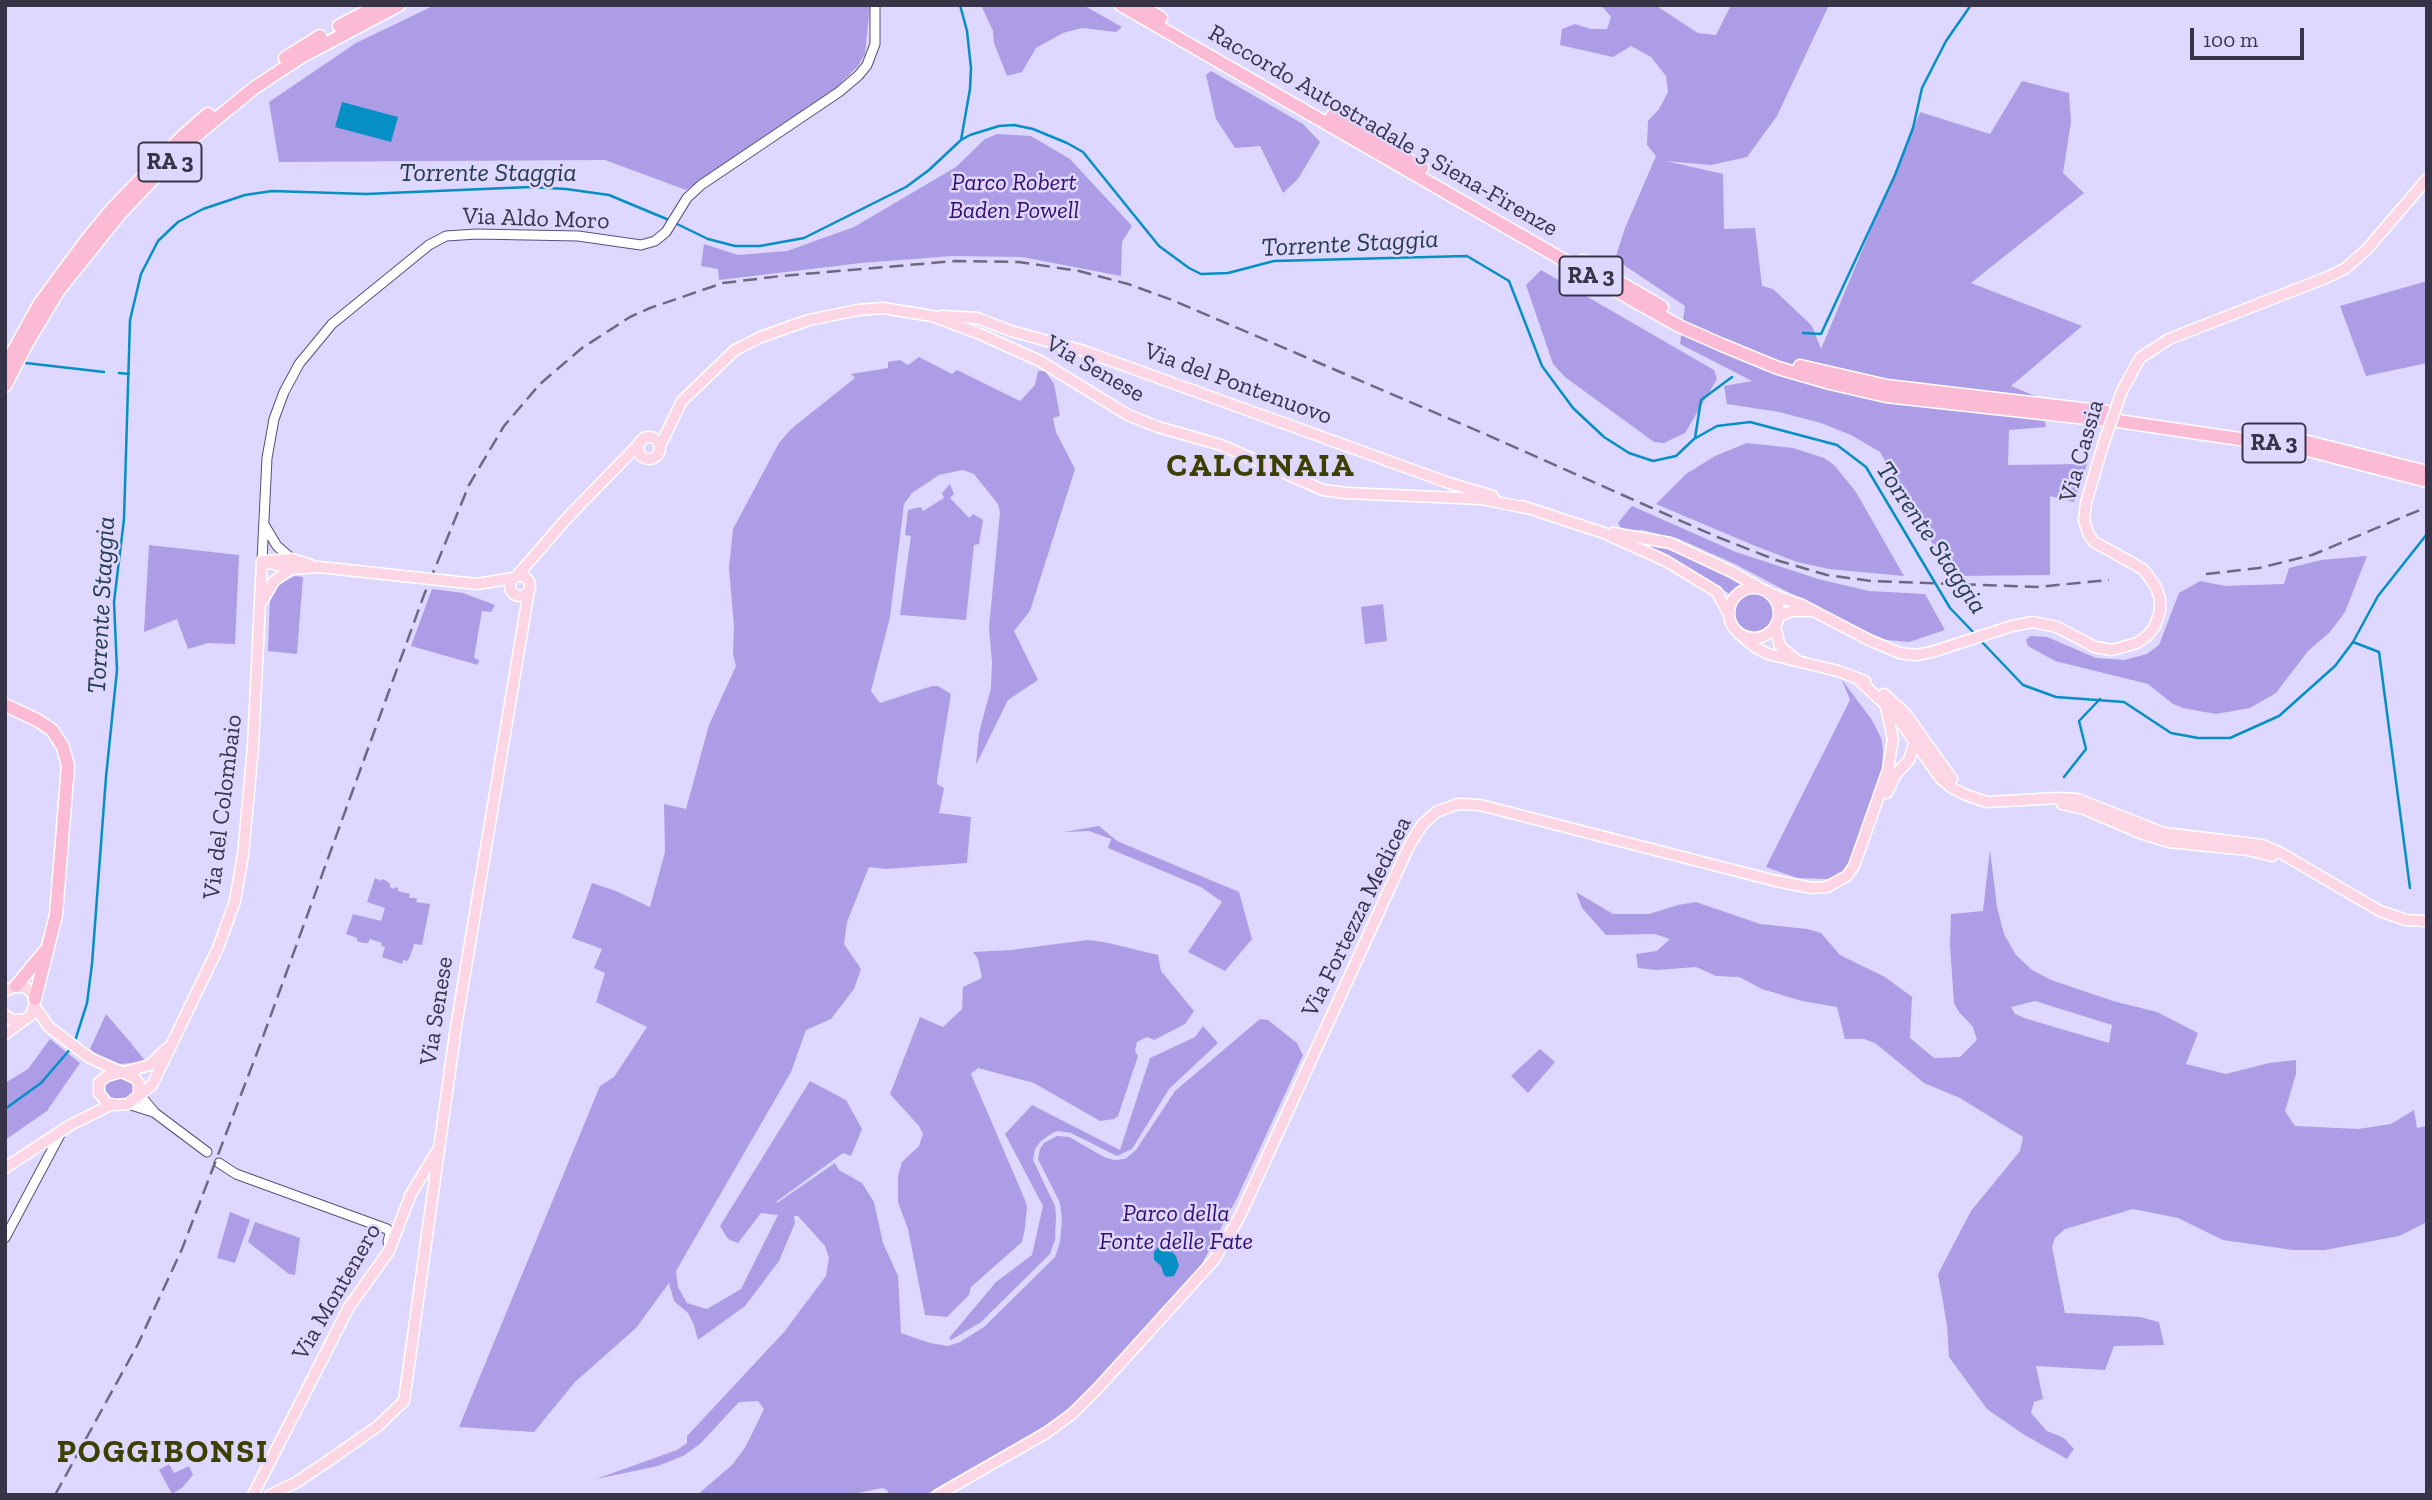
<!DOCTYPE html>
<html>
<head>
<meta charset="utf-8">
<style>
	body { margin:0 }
	#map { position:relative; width:2432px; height:1500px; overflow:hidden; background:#ded7ff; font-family:"Zilla Slab",serif }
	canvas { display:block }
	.frame { position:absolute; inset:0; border:7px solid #373447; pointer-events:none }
	.scale { position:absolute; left:2190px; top:28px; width:114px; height:32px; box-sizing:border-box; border:4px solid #373447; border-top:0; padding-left:9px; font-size:21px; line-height:24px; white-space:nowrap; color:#373447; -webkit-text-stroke:5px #ded7ff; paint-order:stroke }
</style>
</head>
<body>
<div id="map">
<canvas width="2432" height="1500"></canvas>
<div class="frame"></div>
<div class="scale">100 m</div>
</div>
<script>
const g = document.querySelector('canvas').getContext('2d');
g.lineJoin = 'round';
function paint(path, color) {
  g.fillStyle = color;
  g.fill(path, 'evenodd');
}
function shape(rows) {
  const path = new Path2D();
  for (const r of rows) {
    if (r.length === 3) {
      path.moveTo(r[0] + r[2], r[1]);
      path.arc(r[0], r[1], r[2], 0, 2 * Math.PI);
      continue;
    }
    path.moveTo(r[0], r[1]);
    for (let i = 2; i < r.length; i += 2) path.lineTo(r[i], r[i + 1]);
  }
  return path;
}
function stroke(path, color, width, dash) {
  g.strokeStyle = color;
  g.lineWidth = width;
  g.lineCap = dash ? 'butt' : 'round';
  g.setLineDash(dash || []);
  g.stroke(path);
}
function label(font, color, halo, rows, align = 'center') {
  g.font = font + ' "Zilla Slab",serif';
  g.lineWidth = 5;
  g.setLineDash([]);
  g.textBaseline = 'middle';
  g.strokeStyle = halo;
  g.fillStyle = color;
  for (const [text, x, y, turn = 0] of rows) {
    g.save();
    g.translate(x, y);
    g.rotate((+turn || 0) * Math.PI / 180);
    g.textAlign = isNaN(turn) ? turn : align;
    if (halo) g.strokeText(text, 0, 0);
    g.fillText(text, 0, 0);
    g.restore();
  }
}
paint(shape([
	[435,5,870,5,865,54,858,66,834,90,686,190,605,160,279,162,269,102,356,43],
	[981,5,1083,5,1122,27,1116,32,1082,28,1063,33,1036,48,1022,72,1007,76,994,43,993,31],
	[1601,5,1655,5,1698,33,1716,35,1731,5,1829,5,1777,116,1747,157,1711,165,1666,161,1723,174,1724,229,1755,228,1762,286,1773,289,1806,320,1812,326,1821,349,1920,112,1990,134,2022,81,2069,93,2071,122,2063,173,2084,193,1971,283,2082,326,2011,386,2040,398,2046,427,2009,430,2008,465,2087,464,2074,502,2050,496,2050,575,1951,576,1880,452,1851,435,1821,423,1779,412,1727,404,1724,386,1752,381,1680,344,1685,306,1615,259,1625,228,1656,156,1647,145,1648,121,1659,109,1668,92,1666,76,1651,57,1631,46,1613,57,1560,45,1562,29,1575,24,1591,29,1607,29,1611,17],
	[1211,71,1303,124,1320,142,1298,179,1283,193,1260,146,1235,148,1216,119,1206,75],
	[997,134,1031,136,1070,159,1132,226,1122,242,1121,276,1022,257,953,256,861,263,719,280,718,269,701,266,704,244,738,255,787,251,854,227,956,167,985,139],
	[1541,270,1714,370,1717,379,1685,433,1664,443,1654,442,1565,377,1553,364,1526,285],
	[2427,281,2427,363,2366,376,2340,306],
	[919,357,952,374,957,370,1020,401,1035,385,1038,371,1045,371,1054,384,1060,416,1053,418,1056,432,1075,469,1030,611,1014,631,1038,680,1008,700,976,765,979,733,991,688,992,662,989,628,1000,512,998,504,974,474,962,470,939,475,912,493,904,504,890,617,871,691,880,703,932,686,938,686,951,694,937,780,937,784,944,788,939,813,971,817,967,863,886,869,869,867,847,922,844,944,861,969,854,989,831,1019,806,1030,791,1072,676,1271,678,1287,687,1303,707,1309,741,1289,778,1215,761,1213,738,1243,728,1239,720,1226,810,1081,846,1100,862,1129,851,1156,843,1153,776,1202,777,1203,835,1163,839,1170,862,1183,874,1202,883,1243,898,1276,901,1333,930,1343,948,1346,960,1342,984,1327,1055,1257,1060,1242,1062,1219,1060,1203,1038,1159,1040,1149,1044,1143,1057,1136,1069,1137,1104,1157,1114,1160,1125,1159,1136,1150,1175,1091,1260,1019,1268,1020,1297,1043,1303,1055,1237,1198,1198,1271,1079,1400,1053,1421,1025,1438,925,1495,889,1495,887,1490,882,1488,849,1495,697,1495,733,1464,746,1446,764,1409,758,1401,739,1402,700,1444,683,1456,658,1466,596,1479,677,1450,687,1443,687,1436,784,1332,826,1276,829,1258,825,1246,798,1216,794,1216,795,1223,779,1261,745,1306,698,1340,694,1325,688,1313,674,1301,669,1283,636,1328,575,1382,534,1432,459,1427,600,1086,614,1077,647,1027,596,1002,605,973,594,968,602,949,572,938,592,883,616,891,650,907,665,852,664,804,686,809,709,725,736,666,733,655,734,626,729,568,733,529,779,443,791,429,855,378,851,374,888,368,888,362,900,360,908,365],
	[1747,443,1793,448,1824,458,1834,465,1856,492,1904,576,1829,569,1797,562,1753,545,1656,504,1686,474,1715,456],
	[950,484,954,494,950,498,969,518,973,514,983,520,979,544,974,545,966,620,900,615,911,536,905,535,908,510,921,507,923,511,944,498,942,493],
	[1632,506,1736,552,1818,579,1869,591,1925,594,1945,630,1909,642,1887,640,1852,626,1735,564,1679,539,1642,530,1623,531,1618,523],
	[1636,541,1680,551,1743,583,1730,594,1681,564,1637,544],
	[149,545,239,555,235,644,208,643,188,649,177,619,144,632],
	[2367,556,2345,612,2330,632,2308,651,2276,693,2250,708,2216,714,2183,708,2173,704,2148,684,2055,661,2028,646,2026,640,2030,636,2047,637,2096,658,2124,660,2147,654,2159,645,2179,593,2200,581,2225,586,2284,584,2289,568,2321,560],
	[295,576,303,577,297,654,268,651,270,598,277,585],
	[432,589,463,593,495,605,491,612,482,611,474,658,479,660,478,665,411,646],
	[1755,613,20],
	[1383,604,1387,641,1365,644,1361,607],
	[1842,680,1872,720,1881,738,1883,748,1882,772,1853,858,1844,871,1829,879,1797,878,1766,867,1850,700],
	[1099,826,1117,841,1239,892,1252,939,1225,971,1188,952,1222,902,1201,887,1108,848,1111,839,1089,831,1064,832],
	[1990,850,1997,907,2004,934,2016,955,2032,970,2051,980,2113,1001,2157,1012,2198,1033,2186,1064,2226,1074,2269,1063,2296,1060,2296,1074,2285,1111,2295,1126,2359,1129,2391,1124,2414,1110,2417,1128,2427,1126,2427,1222,2399,1236,2325,1250,2293,1250,2223,1240,2178,1218,2133,1209,2065,1229,2055,1238,2052,1247,2065,1313,2140,1317,2159,1322,2164,1345,2114,1346,2105,1370,2036,1366,2043,1399,2034,1402,2031,1413,2047,1431,2064,1438,2074,1449,2067,1459,2023,1434,1987,1409,1949,1357,1947,1325,1938,1274,1971,1211,2020,1151,2023,1137,1960,1098,1924,1083,1875,1043,1864,1039,1845,1039,1837,1007,1802,1001,1762,989,1739,977,1716,976,1696,967,1657,970,1638,968,1636,954,1657,951,1670,939,1655,934,1606,935,1582,908,1576,892,1613,914,1649,914,1678,905,1696,902,1760,924,1807,929,1821,933,1840,955,1885,977,1912,997,1910,1038,1934,1058,1960,1057,1977,1040,1973,1027,1959,1012,1954,1003,1950,945,1951,914,1983,911],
	[2035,1001,2112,1025,2109,1043,2027,1019,2015,1014,2011,1007],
	[375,878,381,881,382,879,387,881,390,884,390,887,394,889,395,887,398,888,398,891,410,894,409,898,417,898,416,902,430,904,422,945,414,944,410,957,407,961,403,960,402,964,382,957,385,947,381,946,382,943,370,939,368,943,363,943,357,941,357,938,346,934,353,914,381,921,385,908,367,902],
	[1087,940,1104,942,1158,955,1161,971,1194,1011,1185,1024,1154,1040,1147,1037,1137,1042,1135,1051,1138,1056,1118,1116,1114,1119,1100,1121,1034,1083,978,1068,971,1074,1025,1200,1027,1207,1025,1228,1022,1242,971,1287,969,1295,947,1317,925,1315,908,1229,898,1202,898,1176,902,1162,919,1146,923,1134,919,1126,890,1094,920,1017,943,1027,962,1009,963,987,982,978,978,959,973,952,1011,950],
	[106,1014,130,1042,146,1062,119,1064,100,1057,90,1049],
	[1203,1026,1218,1043,1169,1089,1132,1149,1117,1156,1071,1133,1059,1131,1054,1132,1041,1141,1035,1149,1033,1160,1055,1206,1056,1216,1055,1240,1050,1254,981,1322,951,1340,949,1338,996,1282,1032,1255,1043,1206,1005,1134,1032,1105,1120,1150,1150,1058,1195,1037],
	[50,1039,80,1063,47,1111,5,1140,5,1083,28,1069],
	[1540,1049,1555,1062,1528,1093,1511,1076],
	[115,1076,135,1081,135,1093,130,1098,119,1101,111,1099,104,1095,102,1084],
	[230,1212,250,1220,235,1263,217,1258],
	[255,1222,300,1238,295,1275,289,1274,248,1242],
	[169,1464,174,1473,189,1466,193,1475,182,1488,172,1494,159,1470]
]), '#ad9de6');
paint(shape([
	[342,102,398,117,391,142,335,127],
	[1159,1246,1167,1247,1176,1256,1179,1266,1174,1276,1167,1277,1164,1275,1161,1266,1154,1260,1154,1252]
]), '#068fc4');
stroke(shape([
	[960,5,967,31,971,68,970,89,961,140],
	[675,223,708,239,735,246,760,246,804,238,906,187,929,170,961,140,970,135,999,126,1014,125,1033,129,1067,143,1083,152,1159,246,1189,268,1201,274,1228,273,1274,261,1467,256,1509,281,1542,366,1573,408,1604,437,1629,453,1653,461,1676,456,1694,439,1717,426,1750,422,1837,445,1866,467,1950,608,1974,633],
	[1803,333,1821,334,1895,175,1913,128,1922,88,1946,41,1971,5],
	[26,363,104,372],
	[119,373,129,374],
	[1695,438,1701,400,1732,377],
	[1981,641,2023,685,2056,697,2124,702,2171,733,2198,738,2230,738,2279,716,2335,666,2353,642,2378,596,2427,534],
	[2353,642,2379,652,2410,888],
	[2064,777,2086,749,2079,721,2100,699],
	[75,1041,87,1003,92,964,106,777,117,670,114,602,124,519,130,320,141,274,158,241,178,222,203,209,245,195,272,191,366,194,530,187,566,189,609,195,669,220],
	[5,1109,41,1083,72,1047]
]), '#068fc4', 2.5);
const minor = shape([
	[265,526,277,546,292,559],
	[262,561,267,458,274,419,284,392,299,364,332,324,429,245,446,236,477,234,578,236,641,245,655,241,666,232,687,198,701,185,839,92,859,75,867,65,875,44,875,5],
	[139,1094,155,1113,207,1152],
	[128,1104,153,1112],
	[219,1163,236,1174,387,1229,390,1233,388,1242],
	[5,1238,62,1131]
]);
const major = shape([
	[941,316,977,318,1011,331,1084,351,1449,483,1493,496],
	[2122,391,2140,358,2169,339,2328,277,2346,268,2368,248,2427,179],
	[649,448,11],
	[660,446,682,401,735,350,761,337,809,320,858,310,883,308,932,316,980,334,1040,361,1128,415,1158,427,1221,445,1323,490,1346,493,1482,499,1526,508],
	[1522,506,1604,533,1666,561,1717,592,1729,615],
	[1613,533,1670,543,1732,572,1760,588],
	[262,561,291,569,319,567],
	[265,561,292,559,311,565],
	[520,586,10],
	[516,577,568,517,640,443],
	[477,584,514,578],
	[1754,613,25],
	[1771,594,1802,605,1871,641,1900,653,1915,655,1932,652,2012,626,2033,622,2057,627,2095,647,2112,650,2137,643,2147,636,2155,626,2160,611,2160,599,2156,587,2144,570,2134,564,2094,542,2088,533,2084,520,2086,503,2104,442],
	[263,600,274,581,291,569],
	[1780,616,1792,611,1811,611],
	[1775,627,1780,646,1794,658],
	[1738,633,1755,647,1768,654,1838,671,1865,681],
	[1858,679,1894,713,1941,779,1952,788,1966,795,1987,802,2059,798,2077,799,2164,833,2262,845,2279,852,2380,911,2406,920,2427,921],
	[1884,694,1905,713,1952,779],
	[1887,793,1896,774,1909,760,1915,740],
	[2062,804,2084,809,2140,833,2169,842,2248,850,2272,856],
	[5,991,16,986,26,988,33,994,35,1003,31,1015,5,1034],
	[35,1007,49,1027,90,1058,135,1078,139,1083,139,1094],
	[5,1015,12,1020,22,1020],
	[121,1072,107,1076,99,1082,99,1093,107,1103,116,1105,128,1104,152,1085,218,948,235,901,243,855,253,747,262,561],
	[124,1072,150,1065,166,1049],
	[5,1168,72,1124,111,1105],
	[253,1495,349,1307,389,1251,411,1194,437,1151],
	[270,1495,297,1482,331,1459,378,1426,404,1401,456,1027,529,590],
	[938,1495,1046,1433,1072,1414,1099,1387,1214,1260,1240,1216,1409,846,1422,825,1436,812,1458,804,1480,805,1776,881,1812,888,1827,887,1847,876,1854,866,1888,770,1893,739,1885,703]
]);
const highway = shape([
	[1121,5,1638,303,1679,326,1722,345,1778,368,1830,383,1886,396,2105,420],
	[1139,5,1161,18],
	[339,26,379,5],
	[285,58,320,36],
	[1332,116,1422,168],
	[1583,261,1662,307],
	[5,366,40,303,88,238,112,209,183,136,208,114],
	[1800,366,1887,386,2107,412],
	[5,386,26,345,59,290,119,215,187,143,254,88,301,57,399,5],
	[2118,421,2300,448,2427,481],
	[2288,437,2427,472],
	[5,705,37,720,52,730,63,747,68,766,56,915,35,999],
	[16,986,45,951]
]);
stroke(minor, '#594f7a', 11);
stroke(major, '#fff', 13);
stroke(highway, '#fff', 15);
stroke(minor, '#fff', 9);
stroke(major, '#fdd6e5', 10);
stroke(highway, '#fbbbd4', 12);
stroke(shape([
	[2206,574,2259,568,2312,555,2427,507],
	[55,1495,138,1344,182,1249,260,1045,424,595,469,485,504,426,540,384,582,348,630,317,650,308,723,283,781,276,955,261,1019,262,1079,271,1128,284,1172,300,1485,434,1715,536,1776,560,1827,575,1871,581,2037,587,2109,580]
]), '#6d6983', 2.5, [14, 7]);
const majorBridge = shape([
	[2104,442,2122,391],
	[319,567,477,584]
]);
stroke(majorBridge, '#fff', 13, []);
stroke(majorBridge, '#fdd6e5', 10);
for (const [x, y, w] of [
	[170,162,63],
	[1591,276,63],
	[2274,443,63]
]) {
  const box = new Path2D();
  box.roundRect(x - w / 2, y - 19.5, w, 39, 5);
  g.fillStyle = '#ded7ff';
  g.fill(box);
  stroke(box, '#373447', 2);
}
label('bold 23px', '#373447', null, [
	["RA 3",170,162],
	["RA 3",1591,276],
	["RA 3",2274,443]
]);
label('24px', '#373447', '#ded7ff', [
	["Raccordo Autostradale 3 Siena-Firenze",1383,131,30],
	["Via Aldo Moro",536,219,2],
	["Via Senese",1095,369,30],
	["Via del Pontenuovo",1238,384,20],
	["Via Cassia",2082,451,-74],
	["Via del Colombaio",223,807,-83],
	["Via Fortezza Medicea",1357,917,-64],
	["Via Senese",437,1011,-81],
	["Via Montenero",337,1292,-60]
]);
label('italic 24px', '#360c6f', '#ded7ff', [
	["Parco Robert",1014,183],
	["Baden Powell",1014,211],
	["Parco della",1176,1214],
	["Fonte delle Fate",1176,1242]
]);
label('italic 26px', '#253c4a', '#ded7ff', [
	["Torrente Staggia",488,174],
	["Torrente Staggia",1350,244,-3],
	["Torrente Staggia",1931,538,56],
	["Torrente Staggia",102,605,-87]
]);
g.letterSpacing = '2px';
label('bold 32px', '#3c4000', '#ded7ff', [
	["CALCINAIA",1261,467],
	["POGGIBONSI",163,1453]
]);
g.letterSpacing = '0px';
</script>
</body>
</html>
